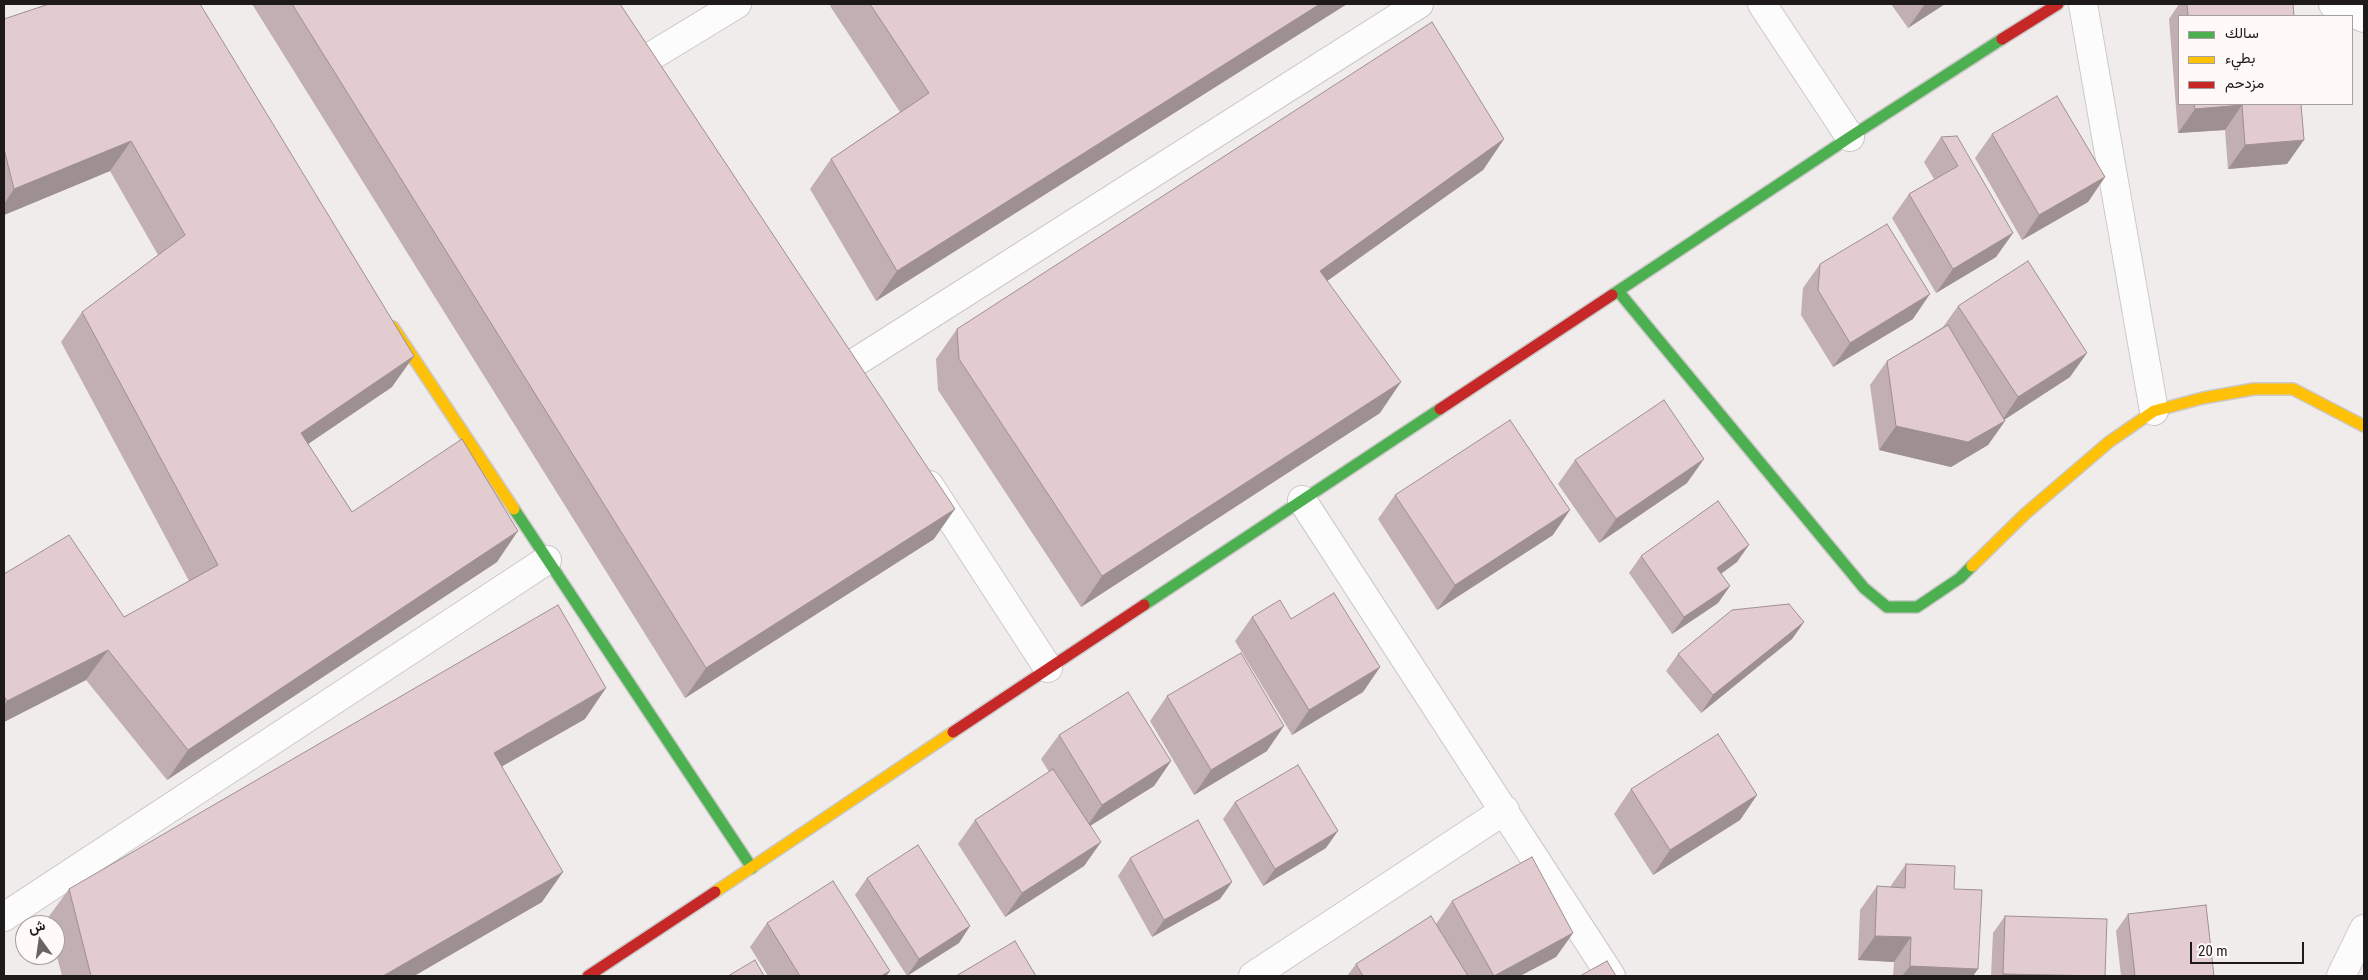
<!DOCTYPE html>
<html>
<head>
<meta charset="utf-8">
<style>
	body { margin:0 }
	#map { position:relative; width:2368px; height:980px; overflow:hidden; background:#f1ecec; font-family:"Roboto Condensed",Vazirmatn,sans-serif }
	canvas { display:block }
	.frame { position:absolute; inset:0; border:5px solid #1d1a19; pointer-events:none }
	.legend { position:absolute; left:2178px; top:15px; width:175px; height:90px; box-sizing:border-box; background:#fffaf8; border:1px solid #a5a09f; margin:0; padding:6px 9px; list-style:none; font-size:15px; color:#1d1a19 }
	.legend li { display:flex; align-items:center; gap:10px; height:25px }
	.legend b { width:25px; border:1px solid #a5a09f }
	.north { position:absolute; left:15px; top:915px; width:50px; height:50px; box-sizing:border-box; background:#fffaf8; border:1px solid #a5a09f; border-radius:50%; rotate:346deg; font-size:14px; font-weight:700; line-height:20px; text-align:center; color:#1d1a19 }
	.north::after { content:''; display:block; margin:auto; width:18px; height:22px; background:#676463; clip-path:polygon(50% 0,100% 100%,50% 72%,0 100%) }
	.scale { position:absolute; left:2190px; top:942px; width:114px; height:22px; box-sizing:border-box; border:2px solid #1d1a19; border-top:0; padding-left:6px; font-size:15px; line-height:18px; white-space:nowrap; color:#1d1a19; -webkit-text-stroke:4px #fffaf8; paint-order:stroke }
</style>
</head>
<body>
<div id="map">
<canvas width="2368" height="980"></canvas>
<div class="frame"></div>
<ul class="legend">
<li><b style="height:6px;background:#4caf50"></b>سالك</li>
<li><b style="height:6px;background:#ffc107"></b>بطيء</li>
<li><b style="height:6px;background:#c62828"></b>مزدحم</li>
</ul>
<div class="north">ش</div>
<div class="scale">20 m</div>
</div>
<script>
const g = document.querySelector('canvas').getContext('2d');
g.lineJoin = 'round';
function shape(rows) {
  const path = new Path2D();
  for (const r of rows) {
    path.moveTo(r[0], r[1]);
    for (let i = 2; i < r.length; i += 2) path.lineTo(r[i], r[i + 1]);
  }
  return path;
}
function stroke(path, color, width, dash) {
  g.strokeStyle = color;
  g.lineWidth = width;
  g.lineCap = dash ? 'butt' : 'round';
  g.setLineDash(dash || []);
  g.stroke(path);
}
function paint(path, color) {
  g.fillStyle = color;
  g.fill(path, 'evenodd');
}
const street = shape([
	[1762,4,1850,137],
	[2083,4,2154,411],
	[2333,4,2364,18],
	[650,57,737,4],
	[851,365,1419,4],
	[929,485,1048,668],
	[1302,500,1611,976],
	[4,917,547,560],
	[1253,976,1505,810],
	[2341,976,2364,929]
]);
const fast = shape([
	[1618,291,1864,588,1887,607,1917,607,1960,578,1972,566],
	[1612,295,1850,137,2002,39],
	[514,509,752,868],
	[1144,605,1440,409]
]);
const slow = shape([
	[393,327,514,509],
	[1972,566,2025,514,2109,442,2154,411,2203,398,2254,389,2293,389,2364,426],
	[715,892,953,732]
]);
const jam = shape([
	[2002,39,2058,4],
	[1440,409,1612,295],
	[953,732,1144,605],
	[588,976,715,892]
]);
stroke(street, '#cbc8c8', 30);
stroke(fast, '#cbc8c8', 14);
stroke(slow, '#cbc8c8', 14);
stroke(jam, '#cbc8c8', 14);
stroke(street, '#fdfcfc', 28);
stroke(fast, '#4caf50', 11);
stroke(slow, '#ffc107', 11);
stroke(jam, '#c62828', 11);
paint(shape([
	[252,4,620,4,934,539,685,698],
	[832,4,1347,4,876,301,810,189,831,159,900,112,830,6],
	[1891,4,1945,4,1908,28],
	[2179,4,2293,4,2294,16,2179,16,2179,104,2301,104,2287,164,2228,169,2225,130,2178,133,2169,19],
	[4,19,392,387,308,444,352,512,497,562,167,780,86,680,4,722,4,574,124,617,189,581,61,342,82,312,158,255,110,171,4,215],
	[1992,134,2105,177,2088,202,2022,240,1975,158],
	[1941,137,2013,233,1996,257,1936,293,1892,218,1909,194,1934,179,1924,162],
	[1504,139,1483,170,1327,281,1380,413,1081,607,938,390,936,359,957,329],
	[1820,264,1913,319,1833,367,1801,315,1803,288],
	[1958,306,2070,377,2004,419,2005,421,1988,445,1951,467,1879,450,1870,385,1887,361,1943,327],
	[1575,460,1687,483,1599,543,1558,484],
	[1395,495,1553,535,1437,610,1378,519],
	[1641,556,1737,562,1721,574,1730,586,1718,603,1672,634,1629,573],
	[1252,617,1291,619,1380,667,1363,692,1292,735,1235,641],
	[1804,622,1792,639,1701,713,1666,671,1678,654],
	[1167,696,1267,751,1194,795,1150,721],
	[585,719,502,766,542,902,414,976,62,976,55,949,55,925,49,925,47,919,69,889],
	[1059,735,1171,761,1154,786,1090,826,1101,842,1084,866,1005,917,958,844,975,820,1049,772,1041,759],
	[1631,789,1757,795,1740,820,1653,875,1614,814],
	[1235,802,1326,848,1263,886,1223,819],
	[1130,858,1232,882,1220,899,1152,937,1118,876],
	[1906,864,1954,889,1978,969,1973,976,1893,976,1894,962,1858,960,1860,910,1877,886,1890,887],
	[867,878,970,926,959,943,907,976,855,895],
	[1452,901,1573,933,1556,957,1520,976,1347,976,1356,964,1436,924],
	[2128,914,2214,976,2121,976,2116,931],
	[2005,916,2105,976,1991,976,1993,933],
	[767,923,890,971,886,976,768,976,750,947]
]), '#c2afb2');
paint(shape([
	[1320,4,1347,4,876,301,897,271],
	[1925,4,1945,4,1908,28],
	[2242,105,2225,130,2178,133,2195,109],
	[1504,139,1483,170,1299,301,1320,271],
	[2304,140,2287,164,2228,169,2245,145],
	[131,141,110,171,4,215,4,204,14,189],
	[2105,177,2088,202,2022,240,2039,215],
	[2013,233,1996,257,1936,293,1953,269],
	[1930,294,1913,319,1833,367,1850,343],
	[2087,353,2070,377,2001,422,2018,397],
	[414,356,392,387,280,463,301,433],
	[1401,382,1380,413,1081,607,1102,576],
	[2005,421,1988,445,1951,467,1879,450,1896,426],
	[1704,459,1687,483,1599,543,1616,519],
	[955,509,934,539,685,698,706,668],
	[1570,510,1553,535,1437,610,1455,585],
	[518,531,497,562,167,780,188,750],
	[1749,545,1737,562,1705,585,1717,568],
	[1730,586,1718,603,1672,634,1684,617],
	[1804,622,1792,639,1701,713,1713,695],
	[108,650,86,680,4,722,4,705,7,701],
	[1380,667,1363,692,1292,735,1309,710],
	[606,688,585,719,473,783,494,753],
	[1284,726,1267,751,1194,795,1211,770],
	[1171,761,1154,786,1085,829,1102,805],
	[1757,795,1740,820,1653,875,1670,850],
	[1338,831,1326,848,1263,886,1275,869],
	[1101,842,1084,866,1005,917,1022,893],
	[563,872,542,902,414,976,383,976],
	[1232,882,1220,899,1152,937,1164,920],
	[970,926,959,943,907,976,919,959],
	[1573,933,1556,957,1520,976,1493,976],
	[1875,936,1911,937,1894,962,1858,960],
	[1910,966,1978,969,1973,976,1902,976],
	[890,971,886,976,881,976],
	[2003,974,2084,976,2001,976]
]), '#9e8f91');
const building = shape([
	[49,4,200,4,414,356,301,433,352,512,462,439,518,531,188,750,108,650,7,701,4,696,4,574,69,535,124,617,218,565,82,312,185,235,131,141,14,189,4,149,4,19,49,4],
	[292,4,620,4,955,509,706,668,292,4],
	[870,4,1320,4,897,271,831,159,929,93,870,4],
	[2187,4,2293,4,2294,16,2188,16,2187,4],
	[1432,22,1504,139,1320,271,1401,382,1102,576,959,359,957,329,1432,22],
	[2057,96,2105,177,2039,215,1992,134,2057,96],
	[2194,104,2301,104,2304,140,2245,145,2242,105,2195,109,2194,104],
	[1957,136,2013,233,1953,269,1909,194,1958,166,1941,137,1957,136],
	[1887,224,1930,294,1850,343,1818,290,1820,264,1887,224],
	[2028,261,2087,353,2018,397,1958,306,2028,261],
	[1948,325,2005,421,1968,442,1896,426,1887,361,1948,325],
	[1664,400,1704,459,1616,519,1575,460,1664,400],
	[1510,420,1570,510,1455,585,1395,495,1510,420],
	[1718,501,1749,545,1717,568,1730,586,1684,617,1641,556,1718,501],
	[1334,593,1380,667,1309,710,1252,617,1280,600,1291,619,1334,593],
	[1789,604,1804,622,1713,695,1678,654,1732,610,1789,604],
	[558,605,606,688,494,753,563,872,383,976,91,976,69,889,558,605],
	[1241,653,1284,726,1211,770,1167,696,1241,653],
	[1128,692,1171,761,1102,805,1059,735,1128,692],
	[1718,734,1757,795,1670,850,1631,789,1718,734],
	[1298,765,1338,831,1275,869,1235,802,1298,765],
	[1053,769,1101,842,1022,893,975,820,1053,769],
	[1198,820,1232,882,1164,920,1130,858,1198,820],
	[918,845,970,926,919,959,867,878,918,845],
	[1532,857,1573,933,1494,976,1452,901,1532,857],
	[1906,864,1955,866,1954,889,1982,890,1978,969,1910,966,1911,937,1875,936,1877,886,1905,888,1906,864],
	[833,881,890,971,881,976,800,976,767,923,833,881],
	[2206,905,2214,976,2135,976,2128,914,2206,905],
	[1431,916,1468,976,1363,976,1356,964,1431,916],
	[2005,916,2107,919,2105,976,2003,974,2005,916],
	[1015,941,1036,976,956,976,1015,941],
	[755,960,764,976,728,976,755,960],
	[1607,961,1616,976,1580,976,1607,961]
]);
paint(building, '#e2cccf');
stroke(building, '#9e8f91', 1);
</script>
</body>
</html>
